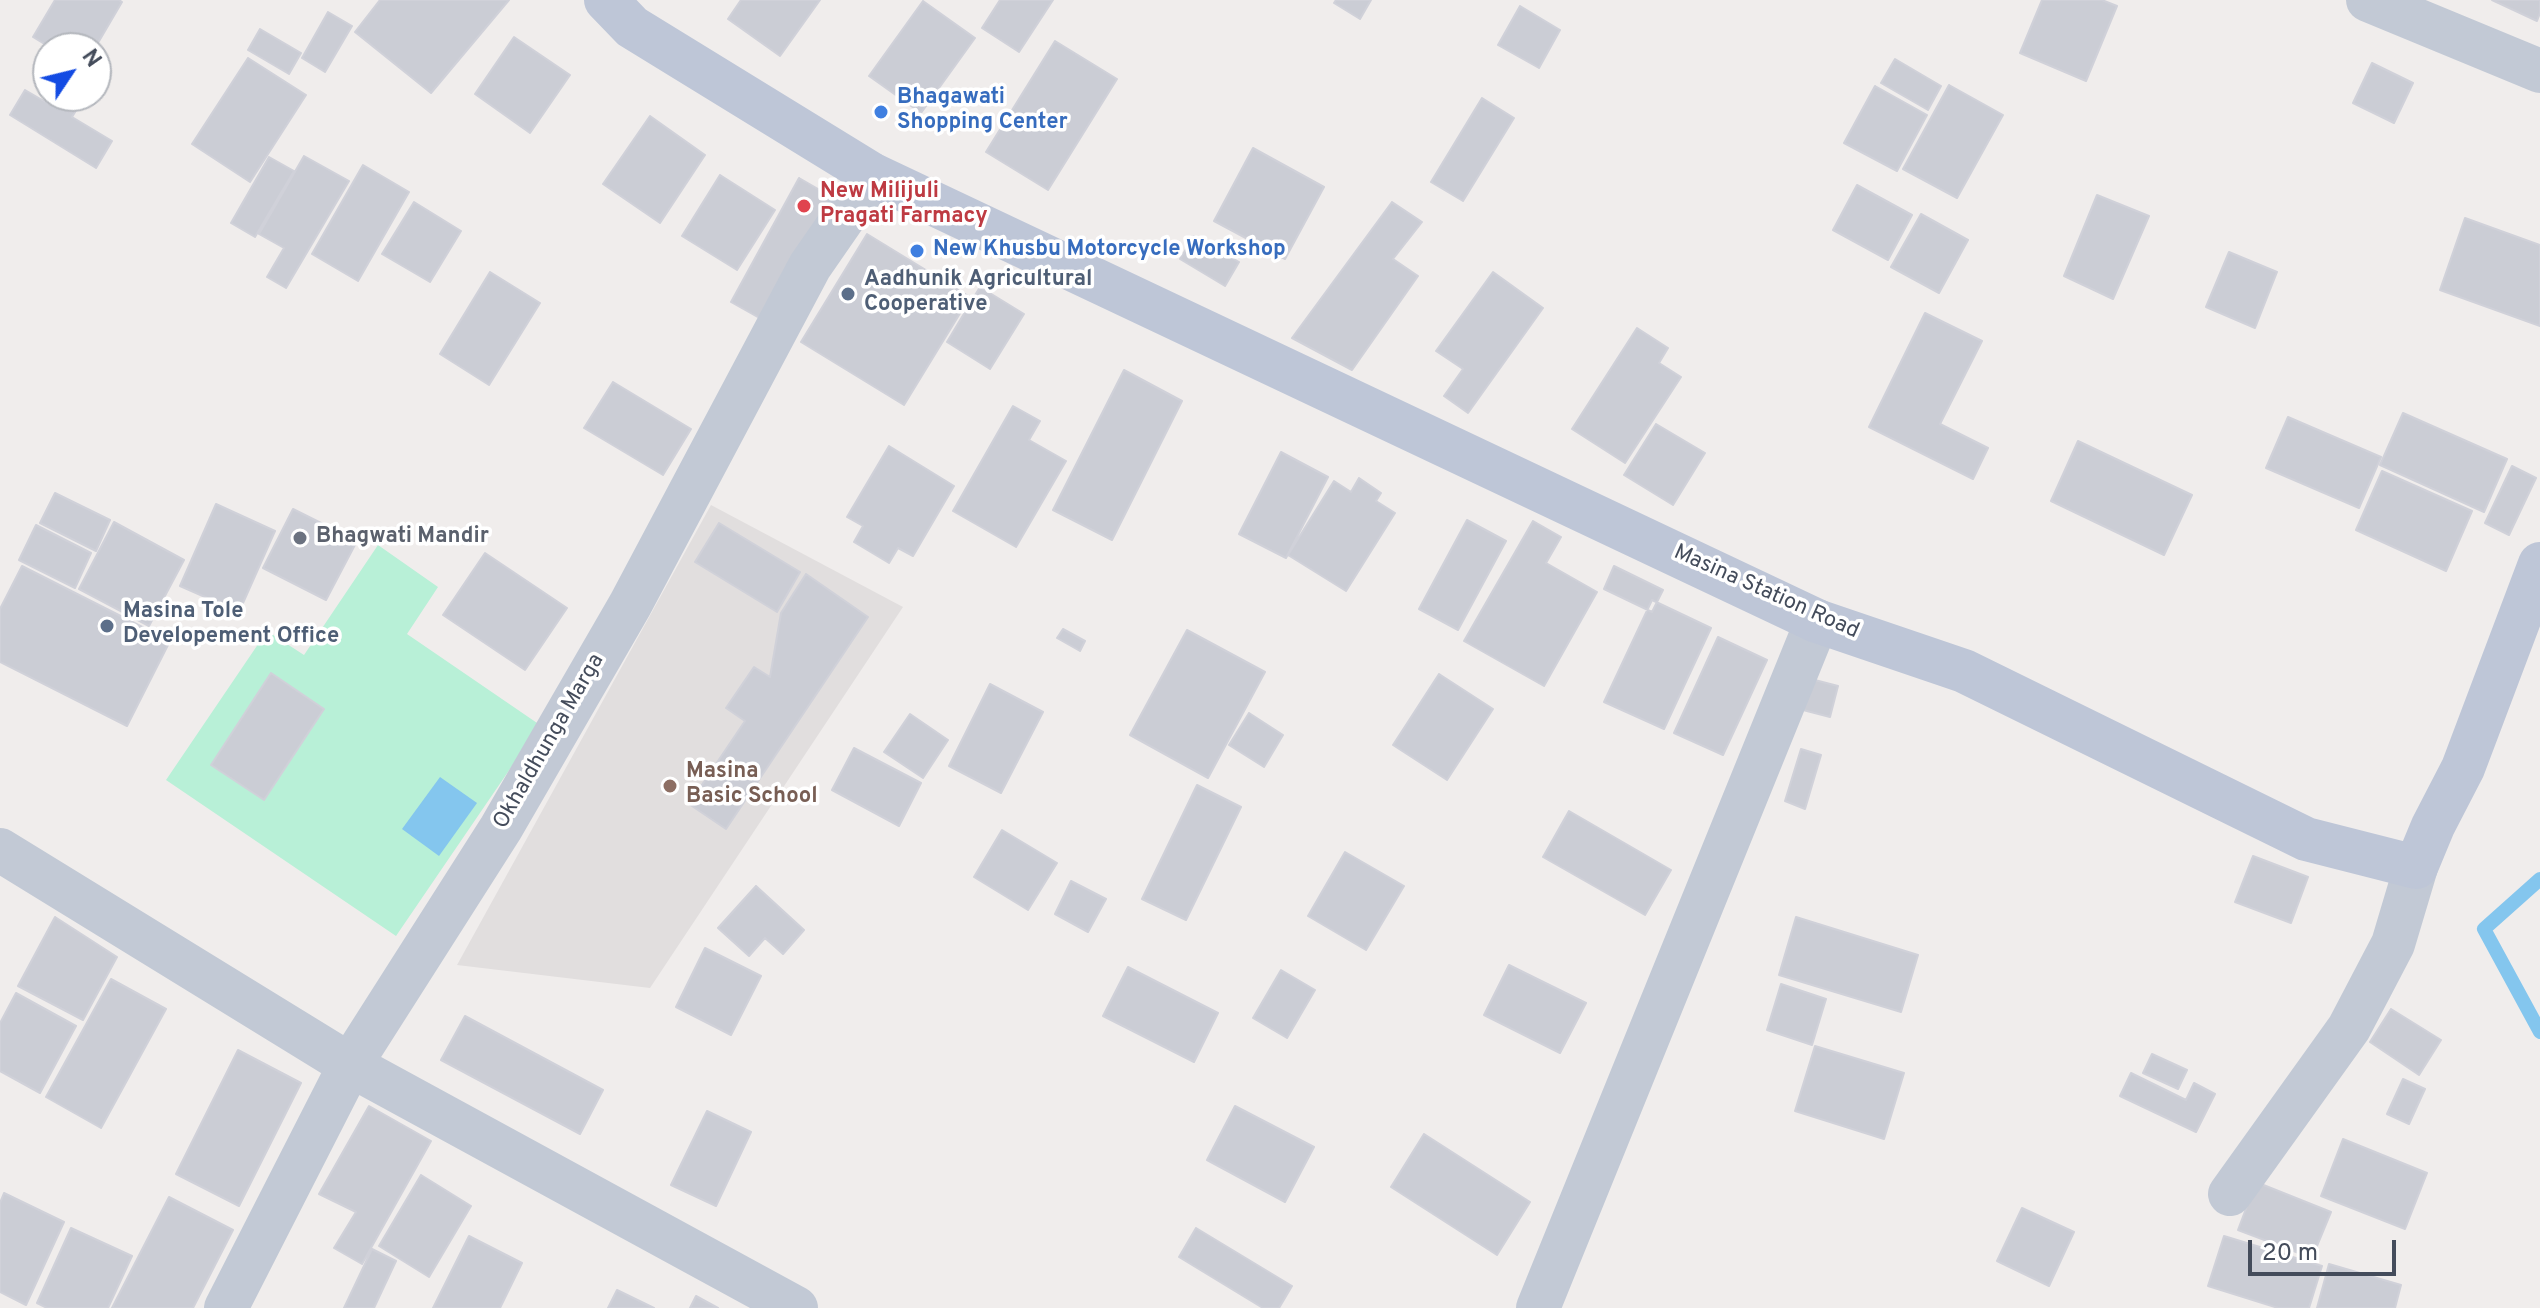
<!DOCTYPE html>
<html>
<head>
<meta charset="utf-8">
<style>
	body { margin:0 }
	#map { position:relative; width:2540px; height:1308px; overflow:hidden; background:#f0edec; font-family:Overpass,sans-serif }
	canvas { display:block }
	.north { position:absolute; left:32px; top:32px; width:80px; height:80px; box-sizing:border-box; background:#fff; border:2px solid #b4b7bd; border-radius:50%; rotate:55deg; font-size:22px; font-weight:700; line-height:32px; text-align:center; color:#444c5b }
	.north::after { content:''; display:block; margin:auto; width:28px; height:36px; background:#134be3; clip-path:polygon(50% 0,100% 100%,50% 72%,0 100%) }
	.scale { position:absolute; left:2248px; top:1240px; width:148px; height:36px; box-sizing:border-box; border:4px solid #444c5b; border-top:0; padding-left:10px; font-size:24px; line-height:28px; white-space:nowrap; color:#444c5b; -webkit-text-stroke:6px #fff; paint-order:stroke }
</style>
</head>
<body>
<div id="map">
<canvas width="2540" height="1308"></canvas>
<div class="north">N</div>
<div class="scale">20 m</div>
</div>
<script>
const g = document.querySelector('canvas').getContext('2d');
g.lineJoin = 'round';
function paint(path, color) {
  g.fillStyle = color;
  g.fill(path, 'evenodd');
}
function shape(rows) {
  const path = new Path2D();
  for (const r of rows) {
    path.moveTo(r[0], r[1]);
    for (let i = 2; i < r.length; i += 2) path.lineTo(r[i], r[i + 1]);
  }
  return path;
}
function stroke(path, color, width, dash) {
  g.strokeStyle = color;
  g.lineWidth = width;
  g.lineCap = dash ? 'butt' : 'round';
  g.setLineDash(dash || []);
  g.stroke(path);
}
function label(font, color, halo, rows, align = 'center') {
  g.font = font + ' Overpass,sans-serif';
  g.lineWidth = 7;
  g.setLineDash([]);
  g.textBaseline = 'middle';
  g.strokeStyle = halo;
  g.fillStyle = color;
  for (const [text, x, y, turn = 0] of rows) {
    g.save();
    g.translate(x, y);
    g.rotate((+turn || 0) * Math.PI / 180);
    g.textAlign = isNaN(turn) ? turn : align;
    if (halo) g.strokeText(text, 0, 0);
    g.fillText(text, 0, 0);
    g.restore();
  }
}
paint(shape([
	[711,505,903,607,650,988,457,965]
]), '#e1dede');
paint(shape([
	[378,545,438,587,407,634,540,725,396,936,166,780,267,631,304,655]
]), '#b8f0d7');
paint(shape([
	[440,777,477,803,439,856,402,829]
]), '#84c6ee');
stroke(shape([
	[2540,879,2484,929,2540,1032]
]), '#84c6ee', 14);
const building = shape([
	[55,0,119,0,122,2,95,48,51,48,33,37,55,0],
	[380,0,509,0,431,93,355,32,380,0],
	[741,0,820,0,780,56,728,19,741,0],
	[1000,0,1053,0,1019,52,982,28,1000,0],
	[1336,0,1371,0,1360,19,1334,3,1336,0],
	[2042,0,2102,0,2117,6,2086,81,2020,53,2042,0],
	[2492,0,2540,0,2540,13,2537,21,2492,0],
	[923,1,975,38,921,113,869,76,923,1],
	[1520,6,1560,30,1539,68,1498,45,1520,6],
	[328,12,352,26,325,72,302,58,328,12],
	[260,29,301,53,289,74,248,50,260,29],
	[514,37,570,75,530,133,475,94,514,37],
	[1055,41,1117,79,1048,190,986,152,1055,41],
	[248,58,306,95,250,182,192,144,248,58],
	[1895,59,1941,86,1928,110,1881,83,1895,59],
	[2372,63,2413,83,2394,123,2353,103,2372,63],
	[1949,85,2003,115,1957,198,1903,169,1949,85],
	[1875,86,1927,115,1897,171,1844,143,1875,86],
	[25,90,49,104,54,96,85,96,72,117,112,141,96,168,10,115,25,90],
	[1482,98,1514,118,1463,201,1431,182,1482,98],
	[650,116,705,155,660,223,603,184,650,116],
	[1253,148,1324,187,1285,259,1214,221,1253,148],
	[304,156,349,181,286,288,267,277,284,248,259,234,304,156],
	[269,157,294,171,255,237,231,223,269,157],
	[363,165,409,192,358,281,312,254,363,165],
	[720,175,775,210,737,270,682,236,720,175],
	[799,178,832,197,763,320,731,302,799,178],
	[1857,185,1912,215,1888,260,1833,230,1857,185],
	[2097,195,2149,216,2113,299,2064,276,2097,195],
	[414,202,461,231,430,282,382,254,414,202],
	[1392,202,1422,222,1393,259,1418,276,1352,370,1292,338,1392,202],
	[1921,214,1968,240,1939,293,1891,267,1921,214],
	[2465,218,2540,245,2540,326,2440,290,2465,218],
	[867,234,970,297,904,405,801,342,867,234],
	[1194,236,1239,262,1225,286,1180,259,1194,236],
	[2229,252,2277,272,2255,328,2206,307,2229,252],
	[490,272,540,303,489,385,440,354,490,272],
	[1493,272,1543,308,1468,413,1444,396,1463,369,1436,351,1493,272],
	[980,287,1024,314,990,369,947,342,980,287],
	[1925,313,1982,341,1940,424,1988,448,1973,479,1869,427,1925,313],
	[1637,328,1668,348,1659,363,1681,377,1625,463,1572,429,1637,328],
	[1124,370,1182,401,1112,540,1053,510,1124,370],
	[613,382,691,429,663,475,584,428,613,382],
	[1013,406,1040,421,1029,440,1066,461,1016,547,953,511,1013,406],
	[2403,413,2507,459,2484,512,2380,465,2403,413],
	[2288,417,2381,457,2359,508,2266,468,2288,417],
	[1656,424,1705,453,1673,505,1624,475,1656,424],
	[2078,441,2192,495,2164,555,2051,501,2078,441],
	[889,446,954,486,913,556,898,548,889,563,854,542,863,526,847,517,889,446],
	[1281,452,1328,477,1286,558,1239,534,1281,452],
	[2512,466,2536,478,2509,535,2485,523,2512,466],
	[2382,471,2472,511,2446,571,2356,530,2382,471],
	[1359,478,1381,493,1376,501,1395,513,1346,591,1288,555,1334,481,1351,492,1359,478],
	[55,493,110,520,96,551,40,523,55,493],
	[216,504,275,531,239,612,180,586,216,504],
	[293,509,357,541,326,600,263,568,293,509],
	[1467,520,1506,541,1458,630,1419,609,1467,520],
	[1533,521,1561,537,1546,563,1597,592,1544,686,1464,641,1533,521],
	[114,522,184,560,149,626,79,589,114,522],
	[719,523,800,572,777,612,695,562,719,523],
	[36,525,91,553,75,588,19,560,36,525],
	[485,553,567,608,525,670,443,615,485,553],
	[22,566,170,641,127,726,0,662,0,609,22,566],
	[1614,566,1663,590,1652,612,1604,589,1614,566],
	[806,574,868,617,726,829,689,804,745,721,726,708,754,667,770,677,781,613,806,574],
	[1652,600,1711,628,1664,729,1604,702,1652,600],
	[1063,629,1085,641,1080,651,1057,638,1063,629],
	[1187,630,1265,672,1208,778,1130,735,1187,630],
	[1718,637,1767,660,1723,755,1674,733,1718,637],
	[271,673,324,709,264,800,211,765,271,673],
	[1439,674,1493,709,1447,780,1393,745,1439,674],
	[1811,679,1838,686,1830,717,1803,710,1811,679],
	[990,684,1043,712,1001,793,949,766,990,684],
	[1249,713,1283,735,1264,767,1229,745,1249,713],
	[910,714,948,740,923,778,884,752,910,714],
	[854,748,921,783,899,826,832,790,854,748],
	[1801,749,1821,755,1805,809,1785,801,1801,749],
	[1197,785,1241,807,1186,920,1142,899,1197,785],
	[1569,811,1671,870,1645,915,1543,857,1569,811],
	[1002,830,1057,863,1028,910,974,877,1002,830],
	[1345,852,1404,886,1366,950,1308,916,1345,852],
	[2253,856,2308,877,2291,923,2235,902,2253,856],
	[1071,881,1106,899,1088,932,1055,914,1071,881],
	[756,886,804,930,783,954,765,938,749,956,718,928,756,886],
	[55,917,117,957,83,1020,18,986,55,917],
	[1796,917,1918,955,1901,1012,1779,975,1796,917],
	[705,948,761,976,731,1035,676,1007,705,948],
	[1509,965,1586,1003,1560,1053,1484,1015,1509,965],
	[1128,967,1218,1013,1194,1062,1103,1016,1128,967],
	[1281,970,1315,990,1287,1038,1253,1018,1281,970],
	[111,979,166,1009,101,1128,46,1097,111,979],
	[1781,984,1826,999,1812,1045,1767,1030,1781,984],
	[16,993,76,1026,40,1093,0,1071,0,1023,16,993],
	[2391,1009,2441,1040,2419,1075,2370,1042,2391,1009],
	[465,1016,603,1090,580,1134,441,1060,465,1016],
	[1815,1046,1904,1073,1884,1139,1795,1111,1815,1046],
	[238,1050,301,1083,239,1206,176,1174,238,1050],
	[2152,1054,2187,1070,2178,1089,2143,1073,2152,1054],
	[2131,1073,2186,1100,2194,1083,2215,1094,2196,1132,2120,1096,2131,1073],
	[2403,1079,2425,1089,2409,1124,2387,1114,2403,1079],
	[369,1106,431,1141,362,1264,334,1248,356,1212,319,1194,369,1106],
	[1235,1106,1314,1147,1285,1202,1207,1160,1235,1106],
	[707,1111,751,1132,716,1206,671,1185,707,1111],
	[1424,1134,1530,1202,1497,1255,1391,1187,1424,1134],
	[2343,1139,2427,1173,2405,1229,2321,1196,2343,1139],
	[421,1175,471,1206,429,1277,379,1246,421,1175],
	[2256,1182,2331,1212,2312,1258,2238,1230,2256,1182],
	[4,1193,64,1222,26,1305,0,1292,0,1203,4,1193],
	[169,1197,233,1230,193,1308,112,1308,169,1197],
	[2022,1208,2074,1232,2049,1286,1997,1261,2022,1208],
	[71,1228,132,1256,108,1308,47,1308,37,1303,71,1228],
	[1196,1228,1292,1286,1279,1308,1263,1308,1179,1257,1196,1228],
	[469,1236,522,1263,500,1308,433,1308,469,1236],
	[2224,1236,2322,1266,2309,1308,2278,1308,2208,1286,2224,1236],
	[372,1249,396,1261,374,1308,344,1308,372,1249],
	[2329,1264,2401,1285,2395,1308,2317,1308,2329,1264],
	[617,1290,654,1308,608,1308,617,1290],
	[696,1296,718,1308,690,1308,696,1296]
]);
paint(building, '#cbcdd5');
stroke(building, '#d0d1d9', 2);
stroke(shape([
	[2368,0,2540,71],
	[0,850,350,1065,796,1308],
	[2230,1194,2349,1028,2393,944,2416,867],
	[226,1308,350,1065,501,828,630,605,810,266,873,175],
	[1538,1308,1817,621]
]), '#c2c9d5', 44);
stroke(shape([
	[606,0,632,27,873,175,1817,621,1964,671,2306,839,2416,867,2433,826,2463,768,2540,564]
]), '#bec6d7', 44);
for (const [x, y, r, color] of [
	[881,112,8,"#3f7fe0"],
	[804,206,8,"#e0444e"],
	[917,251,8,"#3f7fe0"],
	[848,294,8,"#5c6f8a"],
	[300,538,8,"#6b7280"],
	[107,626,8,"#5c6f8a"],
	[670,786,8,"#8d6e63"]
]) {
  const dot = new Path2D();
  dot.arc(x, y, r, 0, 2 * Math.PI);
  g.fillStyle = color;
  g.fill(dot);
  stroke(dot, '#fff', 3);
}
label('bold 22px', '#366cbe', '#fff', [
	["Bhagawati",897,99],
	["Shopping Center",897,124],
	["New Khusbu Motorcycle Workshop",933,251]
], 'left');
label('bold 22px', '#be3a42', '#fff', [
	["New Milijuli",820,193],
	["Pragati Farmacy",820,218]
], 'left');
label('bold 22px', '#4e5e75', '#fff', [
	["Aadhunik Agricultural",864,281],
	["Cooperative",864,306],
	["Masina Tole",123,613],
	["Developement Office",123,638]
], 'left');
label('bold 22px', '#5b616d', '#fff', [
	["Bhagwati Mandir",316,538]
], 'left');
label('22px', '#444c5b', '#fff', [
	["Masina Station Road",1766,593,24],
	["Okhaldhunga Marga",550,742,-60]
]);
label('bold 22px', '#785e54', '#fff', [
	["Masina",686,773],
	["Basic School",686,798]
], 'left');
</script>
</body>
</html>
